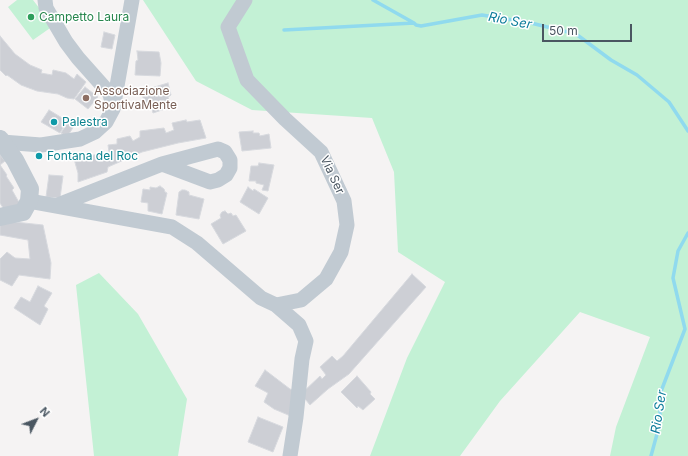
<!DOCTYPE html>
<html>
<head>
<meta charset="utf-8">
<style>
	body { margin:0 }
	#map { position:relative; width:688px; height:456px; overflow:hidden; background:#f5f3f3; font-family:Inter,sans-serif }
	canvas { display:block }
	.north { position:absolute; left:16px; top:400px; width:40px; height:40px; -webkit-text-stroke:3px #fff; paint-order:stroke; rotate:48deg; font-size:11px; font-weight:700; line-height:16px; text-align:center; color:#4a5661 }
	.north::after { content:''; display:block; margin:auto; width:14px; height:18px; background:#4a5661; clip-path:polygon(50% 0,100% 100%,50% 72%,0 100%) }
	.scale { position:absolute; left:542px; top:24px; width:90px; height:18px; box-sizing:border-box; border:2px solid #4a5661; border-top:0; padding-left:5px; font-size:12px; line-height:14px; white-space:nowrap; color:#4a5661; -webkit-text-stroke:3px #fff; paint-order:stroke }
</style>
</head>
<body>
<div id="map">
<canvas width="688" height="456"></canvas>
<div class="north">N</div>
<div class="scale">50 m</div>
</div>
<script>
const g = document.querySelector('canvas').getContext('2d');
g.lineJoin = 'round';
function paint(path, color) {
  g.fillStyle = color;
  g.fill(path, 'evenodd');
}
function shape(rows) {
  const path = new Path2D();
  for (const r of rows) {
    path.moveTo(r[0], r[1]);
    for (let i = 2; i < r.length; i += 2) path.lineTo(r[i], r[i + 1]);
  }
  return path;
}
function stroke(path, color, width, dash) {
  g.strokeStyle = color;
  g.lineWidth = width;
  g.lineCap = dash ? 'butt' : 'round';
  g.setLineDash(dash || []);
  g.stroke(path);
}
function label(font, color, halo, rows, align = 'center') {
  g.font = font + ' Inter,sans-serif';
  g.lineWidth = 3;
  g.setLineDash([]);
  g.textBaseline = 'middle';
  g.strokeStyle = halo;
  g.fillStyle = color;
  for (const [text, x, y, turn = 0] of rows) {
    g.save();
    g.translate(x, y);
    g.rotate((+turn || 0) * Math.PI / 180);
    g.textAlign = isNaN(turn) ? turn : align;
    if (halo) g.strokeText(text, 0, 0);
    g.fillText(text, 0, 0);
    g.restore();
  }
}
paint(shape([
	[17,0,33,0,53,26,33,40,8,7],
	[143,0,688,0,688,456,610,456,616,427,650,337,580,312,500,401,460,456,370,456,407,358,445,282,398,252,394,172,372,118,252,110,196,81],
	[99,273,138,314,187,399,178,456,94,456,76,285]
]), '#c3f1d5');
stroke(shape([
	[373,0,414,23],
	[284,30,414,23,416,25,421,26,482,15,531,23,576,34,611,60,637,75,669,102,688,131],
	[651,456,660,423,660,394,685,329,673,278,678,251,688,233]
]), '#90daee', 3.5);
const building = shape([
	[104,32,115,35,112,49,101,47,104,32],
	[0,36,15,54,30,65,42,70,41,73,52,75,53,70,66,73,74,79,77,74,86,82,74,99,67,98,58,94,37,91,21,85,7,75,6,76,0,70,0,36],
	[137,51,159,52,161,63,160,76,135,75,136,61,138,60,137,51],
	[168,83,171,95,168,97,171,107,153,113,150,102,145,104,141,91,168,83],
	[85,87,98,97,88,109,75,99,85,87],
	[49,110,67,121,60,133,41,122,49,110],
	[186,120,187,122,200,120,206,138,178,143,142,152,108,167,107,172,78,182,78,173,74,159,109,152,108,145,117,144,117,139,130,136,133,141,140,137,140,131,164,128,166,133,174,130,172,123,186,120],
	[68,122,74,126,67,137,61,133,68,122],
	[253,131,253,133,259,133,260,136,269,134,271,148,242,151,239,132,253,131],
	[0,155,5,161,0,165,0,155],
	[259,163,274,165,268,191,262,190,264,185,256,183,256,181,249,181,251,166,258,166,259,163],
	[0,165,7,175,6,176,14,188,12,190,20,204,5,211,0,203,0,165],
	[49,175,63,176,60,198,46,197,49,175],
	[160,186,164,189,165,192,167,193,162,214,148,211,148,203,141,202,143,189,150,190,150,187,156,188,160,186],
	[248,187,253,191,254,189,268,198,259,214,240,202,248,187],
	[182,190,185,190,189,192,189,195,204,199,199,219,176,215,179,192,182,190],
	[225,211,228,214,231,213,233,216,236,215,246,231,223,244,211,224,221,218,220,215,222,212,225,211],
	[0,221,5,221,43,225,51,263,50,279,19,275,12,286,0,280,0,259,7,252,15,258,30,259,28,240,0,235,0,221],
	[412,274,426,287,349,374,328,389,310,405,301,394,320,376,322,379,326,375,320,367,332,356,337,361,343,356,412,274],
	[38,286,52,293,44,306,48,309,40,325,14,308,21,297,30,302,38,286],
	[265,370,290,389,296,391,293,417,274,409,264,402,268,393,255,386,265,370],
	[357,376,371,392,370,394,375,399,363,410,358,406,357,408,341,392,357,376],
	[258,417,283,427,273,452,248,442,258,417]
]);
paint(building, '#cdcfd5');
stroke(building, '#d7d9de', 1);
stroke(shape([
	[45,0,46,8,66,42,78,58,110,94,113,108],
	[2,142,41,145,80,139,95,132,106,122,113,109,132,0],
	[29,201,172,227,197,243,261,298,276,305,301,300,326,279,341,252,347,225,344,201,321,152,285,119,247,80,228,27,245,0],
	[58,205,162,164,210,182,218,180,226,175,230,168,230,160,225,152,218,149,162,164],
	[276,305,299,325,306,341,302,359,296,417,290,456]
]), '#c1cad2', 15);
stroke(shape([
	[0,139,15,160,30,189,29,201,23,212,0,217]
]), '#c1cad2', 18);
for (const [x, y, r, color] of [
	[31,17,4,"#2e9e5b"],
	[86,98,4,"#8d6e63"],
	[54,122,4,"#0f9aa8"],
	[39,156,4,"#0f9aa8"]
]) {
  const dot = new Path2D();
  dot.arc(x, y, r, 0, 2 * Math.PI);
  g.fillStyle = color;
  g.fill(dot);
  stroke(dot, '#fff', 1.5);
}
label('12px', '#27864d', '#fff', [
	["Campetto Laura",39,17]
], 'left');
label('12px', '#785e54', '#fff', [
	["Associazione",94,91],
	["SportivaMente",94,105]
], 'left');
label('12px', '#0d838f', '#fff', [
	["Palestra",62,122],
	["Fontana del Roc",47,156]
], 'left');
label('12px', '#4a5661', '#fff', [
	["Via Ser",332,175,65]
]);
label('italic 13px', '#0c7c9b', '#fff', [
	["Rio Ser",510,21,11],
	["Rio Ser",659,412,-81]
]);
</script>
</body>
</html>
